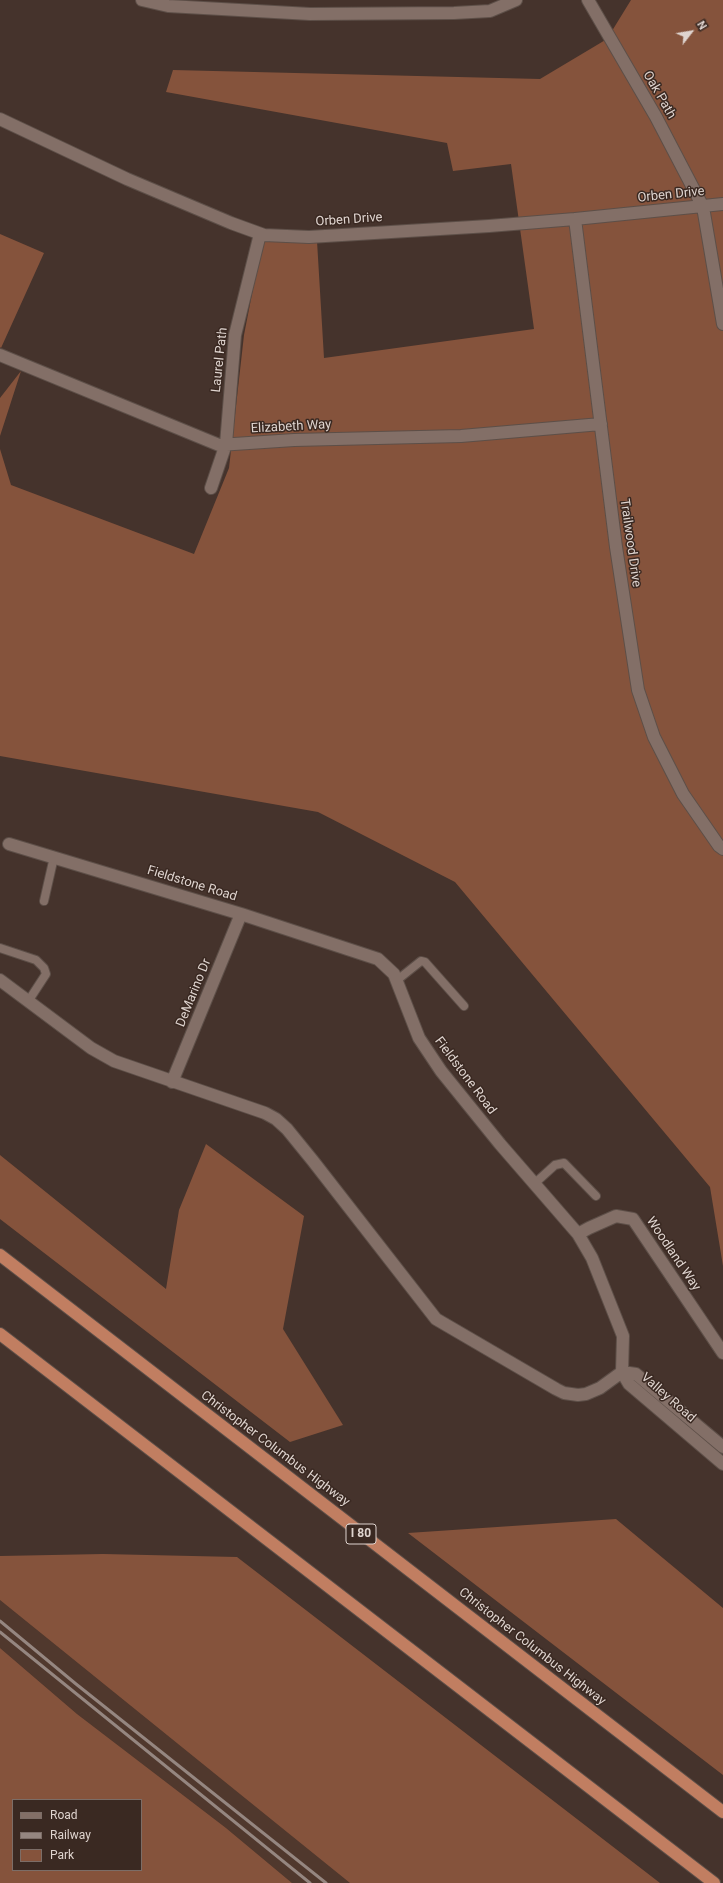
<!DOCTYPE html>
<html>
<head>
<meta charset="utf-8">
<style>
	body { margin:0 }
	#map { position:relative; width:723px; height:1883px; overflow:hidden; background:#45332c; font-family:Roboto,sans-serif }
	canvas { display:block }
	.legend { position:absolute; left:12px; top:1799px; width:130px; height:72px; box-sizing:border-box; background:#3a2922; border:1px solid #7c6d67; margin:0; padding:5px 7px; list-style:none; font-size:12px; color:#dfd4cf }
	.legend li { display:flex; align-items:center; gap:8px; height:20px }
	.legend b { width:20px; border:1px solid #7c6d67 }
	.north { position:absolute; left:671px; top:12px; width:40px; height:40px; -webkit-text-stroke:3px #3a2922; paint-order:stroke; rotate:59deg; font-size:11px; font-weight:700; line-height:16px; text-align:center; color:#dfd4cf }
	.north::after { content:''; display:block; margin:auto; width:14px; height:18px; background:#dfd4cf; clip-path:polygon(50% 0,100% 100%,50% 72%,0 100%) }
</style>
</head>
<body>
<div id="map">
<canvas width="723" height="1883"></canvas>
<ul class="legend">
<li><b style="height:5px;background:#836f67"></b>Road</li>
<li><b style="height:5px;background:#958680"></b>Railway</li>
<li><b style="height:11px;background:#85533c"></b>Park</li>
</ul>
<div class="north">N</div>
</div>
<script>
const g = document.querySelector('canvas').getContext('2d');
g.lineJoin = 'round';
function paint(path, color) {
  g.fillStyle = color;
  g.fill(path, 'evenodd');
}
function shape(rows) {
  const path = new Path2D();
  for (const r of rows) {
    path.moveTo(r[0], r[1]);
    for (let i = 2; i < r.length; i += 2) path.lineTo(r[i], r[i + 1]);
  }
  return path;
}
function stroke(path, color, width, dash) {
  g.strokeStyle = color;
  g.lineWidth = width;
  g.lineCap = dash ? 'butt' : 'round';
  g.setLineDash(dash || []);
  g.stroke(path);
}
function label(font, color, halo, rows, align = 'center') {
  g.font = font + ' Roboto,sans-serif';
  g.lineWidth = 3;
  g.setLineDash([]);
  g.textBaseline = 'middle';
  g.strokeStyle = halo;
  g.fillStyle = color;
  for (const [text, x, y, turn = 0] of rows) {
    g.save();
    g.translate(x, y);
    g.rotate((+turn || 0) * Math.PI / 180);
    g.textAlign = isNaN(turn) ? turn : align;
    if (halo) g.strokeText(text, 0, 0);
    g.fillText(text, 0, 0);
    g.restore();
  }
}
paint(shape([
	[0,1600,307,1848,350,1883,292,1883,226,1828,77,1714,0,1648]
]), '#50382d');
paint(shape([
	[631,0,723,0,723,1266,710,1187,455,882,318,812,0,756,0,449,11,485,194,554,229,468,244,335,262,242,317,241,324,358,534,329,511,164,453,171,447,143,166,92,173,70,540,79,607,39],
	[0,234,44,253,1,348,0,347],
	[21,371,0,436,0,398],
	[206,1144,304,1216,283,1329,343,1425,290,1442,0,1219,0,1155,166,1289,179,1210],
	[616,1519,723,1608,723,1775,408,1533],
	[103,1554,237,1557,660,1883,350,1883,0,1600,0,1556],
	[0,1648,77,1714,226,1828,292,1883,0,1883],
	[13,1800,141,1800,141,1870,13,1870]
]), '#85533c');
const lane = shape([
	[44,901,54,857],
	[0,948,36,960,44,968,46,974,29,1000],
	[396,981,421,961,425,962,464,1006],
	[534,1184,555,1165,564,1163,596,1196]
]);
const street = shape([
	[142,0,168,6,310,14,454,13,490,11,516,0],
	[588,0,656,117,703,207,723,324],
	[0,119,127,179,231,223,264,235,309,237,489,226,575,219,723,204],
	[575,219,616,547,638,690,654,737,683,794,719,846,723,849],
	[0,355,219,445,294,440,461,436,601,424],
	[211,488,226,444,235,335,260,234],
	[9,844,241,914,378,959,394,974,419,1038,441,1071,500,1144,578,1234,592,1258,623,1336,622,1372],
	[0,980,91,1048,114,1061,265,1113,276,1119,287,1129,313,1161,436,1319,556,1389,564,1393,578,1395,586,1394,600,1388,622,1372],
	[172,1082,241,914],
	[578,1234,589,1228,616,1216,633,1219,723,1353],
	[622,1372,629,1384,723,1464],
	[622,1372,636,1374,723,1447]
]);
const highway = shape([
	[0,1255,723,1812],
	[0,1334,714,1883]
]);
stroke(lane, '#5d4f48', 10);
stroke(street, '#5d4f48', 14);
stroke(highway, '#5d4f48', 14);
stroke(lane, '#836f67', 8);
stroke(street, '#836f67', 12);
stroke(highway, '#c17e61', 12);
stroke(shape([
	[0,1621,76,1684,326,1883],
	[0,1632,310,1883]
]), '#958680', 3);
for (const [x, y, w] of [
	[361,1534,30]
]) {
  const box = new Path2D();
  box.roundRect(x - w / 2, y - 10, w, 20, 3);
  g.fillStyle = '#3a2922';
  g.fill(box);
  stroke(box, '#dfd4cf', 1);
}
label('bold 12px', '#dfd4cf', null, [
	["I 80",361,1534]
]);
label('13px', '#dfd4cf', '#3a2922', [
	["Oak Path",659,95,60],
	["Orben Drive",671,195,-6],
	["Orben Drive",349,220,-4],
	["Laurel Path",220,360,-84],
	["Elizabeth Way",291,427,-3],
	["Trailwood Drive",630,543,82],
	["Fieldstone Road",192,884,17],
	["DeMarino Dr",194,993,-68],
	["Fieldstone Road",465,1076,53],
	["Woodland Way",673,1254,56],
	["Valley Road",668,1398,41],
	["Christopher Columbus Highway",275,1449,37],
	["Christopher Columbus Highway",532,1647,38]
]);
</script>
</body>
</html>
